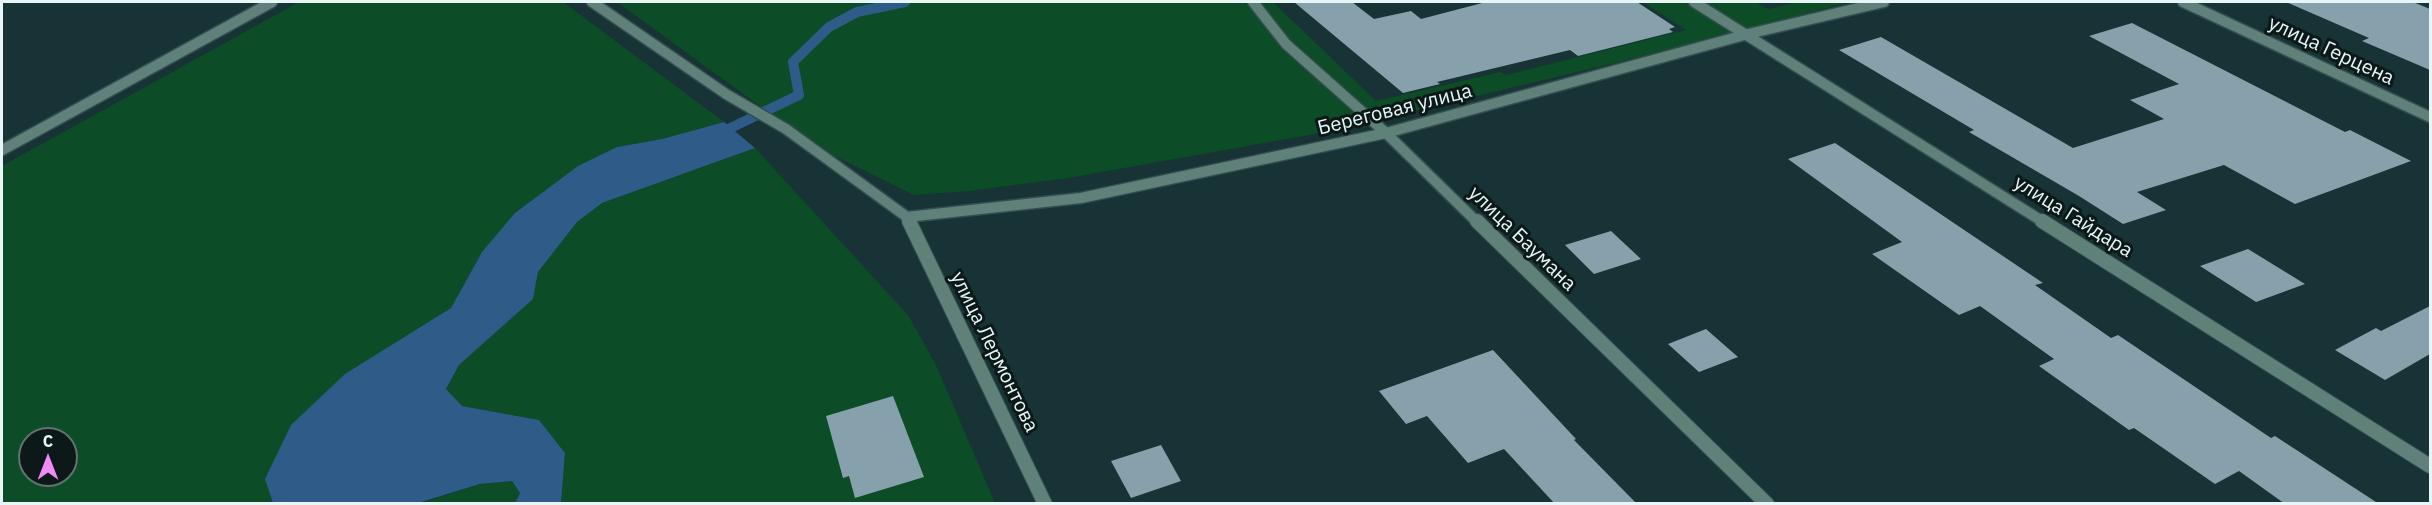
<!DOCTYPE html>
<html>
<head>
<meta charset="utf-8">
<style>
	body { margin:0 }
	#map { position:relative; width:2432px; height:505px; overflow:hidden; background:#173335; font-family:"IBM Plex Sans",sans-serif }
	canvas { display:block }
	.frame { position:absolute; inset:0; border:3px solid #e7f7f8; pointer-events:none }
	.north { position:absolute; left:18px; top:427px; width:60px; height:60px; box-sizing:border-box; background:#0d1919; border:2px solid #647272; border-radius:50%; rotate:0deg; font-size:16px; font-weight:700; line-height:24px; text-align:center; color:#e7f7f8 }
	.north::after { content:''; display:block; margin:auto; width:21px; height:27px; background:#f08bf5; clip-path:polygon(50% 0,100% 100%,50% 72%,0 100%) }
</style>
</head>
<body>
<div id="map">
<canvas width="2432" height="505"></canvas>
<div class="frame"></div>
<div class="north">С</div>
</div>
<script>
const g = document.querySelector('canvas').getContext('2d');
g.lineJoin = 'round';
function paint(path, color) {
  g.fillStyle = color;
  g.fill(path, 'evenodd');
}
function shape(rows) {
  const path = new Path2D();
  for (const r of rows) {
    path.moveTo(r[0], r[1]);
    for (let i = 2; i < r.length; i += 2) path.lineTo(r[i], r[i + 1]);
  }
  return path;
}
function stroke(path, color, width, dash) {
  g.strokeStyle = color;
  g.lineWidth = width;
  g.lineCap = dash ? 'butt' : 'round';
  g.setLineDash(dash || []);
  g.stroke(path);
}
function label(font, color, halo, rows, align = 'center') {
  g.font = font + ' "IBM Plex Sans",sans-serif';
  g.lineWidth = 6;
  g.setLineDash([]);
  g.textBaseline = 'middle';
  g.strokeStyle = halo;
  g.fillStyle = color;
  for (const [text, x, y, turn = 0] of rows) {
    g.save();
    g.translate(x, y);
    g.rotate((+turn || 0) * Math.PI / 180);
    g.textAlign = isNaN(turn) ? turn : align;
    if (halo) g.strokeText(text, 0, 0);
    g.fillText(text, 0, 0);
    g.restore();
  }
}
paint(shape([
	[299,2,563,2,724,122,662,139,617,147,482,252,451,308,401,340,265,478,273,503,2,503,2,166],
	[30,439,66,439,66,475,30,475],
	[617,2,1273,2,1376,101,1500,72,1506,75,1686,30,1643,2,1756,2,1768,9,1798,2,1849,2,1703,42,1326,132,1068,178,969,191,914,195,816,147],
	[755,148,908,315,936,365,995,503,561,503,565,453,539,420,462,406,446,390,459,365,533,299,538,272,577,222,602,203],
	[512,481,520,493,515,503,418,504,480,484]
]), '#0c4c26');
paint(shape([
	[724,122,755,148,602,203,577,222,538,272,533,299,459,365,446,389,462,406,539,420,565,453,561,503,515,503,520,493,512,481,480,484,418,503,273,503,265,479,291,425,345,374,451,308,482,252,515,213,578,166,617,147,662,139]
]), '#2f5b89');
stroke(shape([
	[718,134,799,95,793,62,829,27,857,12,905,2]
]), '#2f5b89', 10);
paint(shape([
	[1294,2,1352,2,1374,19,1411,11,1421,19,1486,2,1637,2,1675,27,1669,29,1673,32,1578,56,1570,50,1437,82,1440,84,1403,93],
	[2286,2,2413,2,2430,9,2430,70,2362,41,2369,38],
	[2132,23,2345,132,2350,130,2411,161,2295,204,2224,165,2137,192,2166,210,2123,224,2079,196,1969,132,1974,130,1839,50,1881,37,2073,148,2164,119,2130,100,2179,84,2089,36],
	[1835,143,2043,283,2035,285,2111,338,2118,335,2271,438,2275,436,2379,504,2285,504,2239,471,2215,484,2134,428,2129,430,2039,366,2054,359,1980,306,1959,315,1872,254,1902,242,1788,159],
	[1611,231,1641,259,1594,274,1565,245],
	[2248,249,2305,284,2256,302,2200,266],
	[2430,306,2430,354,2385,380,2335,350,2376,328,2381,331],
	[1706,329,1738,357,1699,372,1668,344],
	[1493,350,1576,439,1574,440,1637,504,1555,504,1504,449,1468,463,1427,416,1406,424,1379,391],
	[893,396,924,477,855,498,849,476,843,478,826,416],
	[1161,445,1181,481,1131,498,1111,461]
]), '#86a0ac');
const service = shape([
	[592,2,726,94,786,129,907,217],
	[2,150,272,2]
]);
const minorFar1 = shape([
	[1253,2,1286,44,1386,133,1478,223],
	[1694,2,2045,223],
	[2183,2,2430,117],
	[910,223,907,217,1081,198,1386,133,1748,34,1884,2]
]);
const minor = shape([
	[909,221,1045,504],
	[1477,221,1767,504],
	[2042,221,2430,466]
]);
stroke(service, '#344e50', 13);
stroke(minorFar1, '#344e50', 13);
stroke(minor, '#344e50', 16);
stroke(service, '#608179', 10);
stroke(minorFar1, '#608179', 10);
stroke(minor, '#608179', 14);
label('20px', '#e7f7f8', '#0d1919', [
	["улица Герцена",2331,51,25],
	["Береговая улица",1395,110,-14],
	["улица Гайдара",2073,217,32],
	["улица Баумана",1522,239,44],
	["улица Лермонтова",994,352,64]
]);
</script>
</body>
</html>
